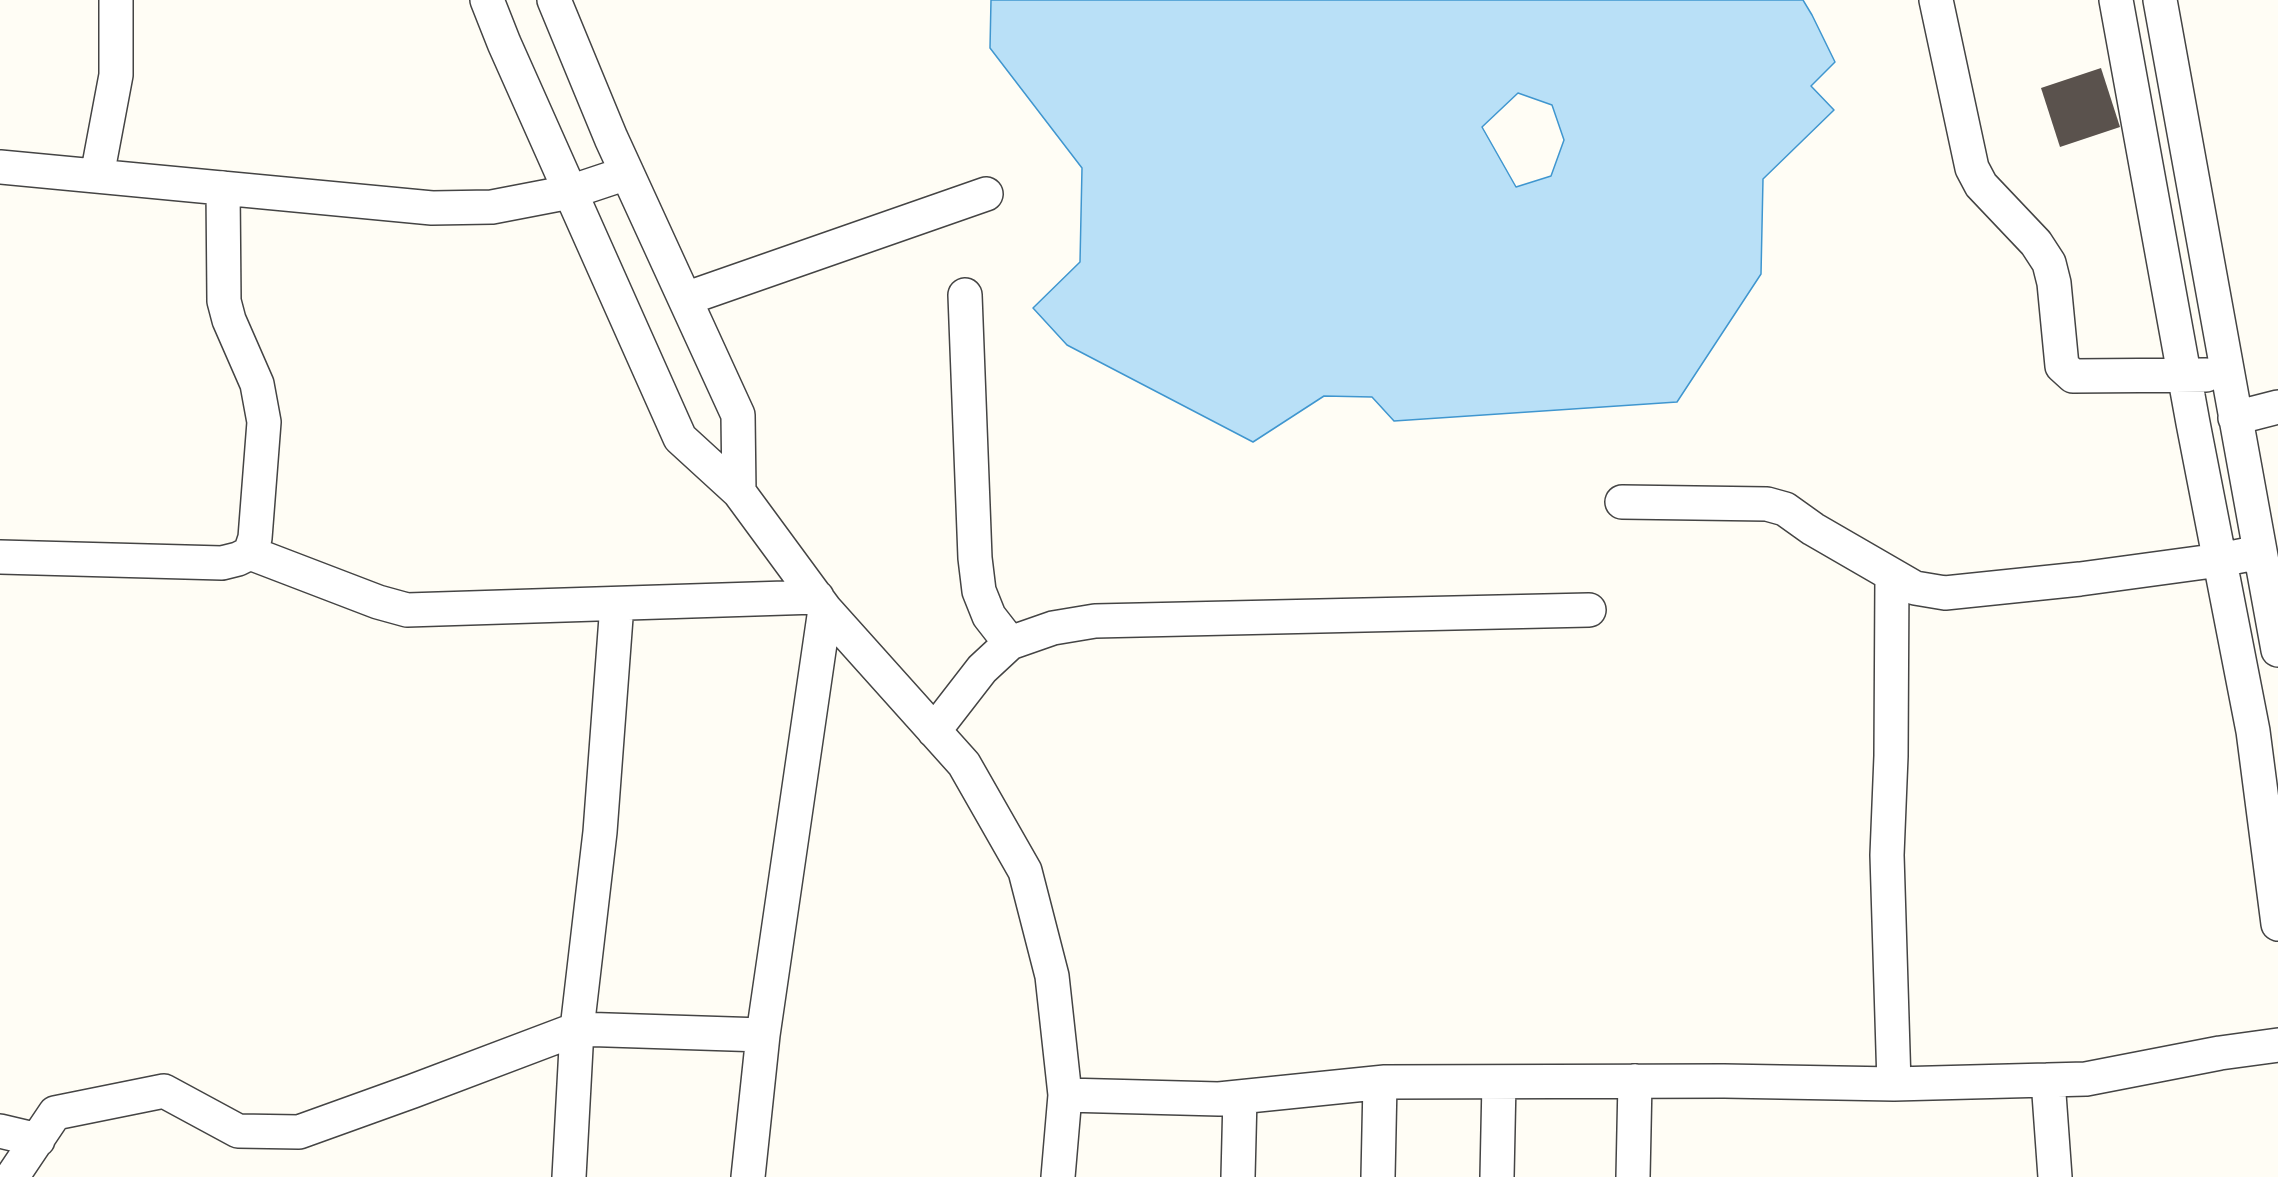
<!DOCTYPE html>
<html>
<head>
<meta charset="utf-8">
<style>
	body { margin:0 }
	canvas { display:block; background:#fffdf5 }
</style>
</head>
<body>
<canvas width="2278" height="1177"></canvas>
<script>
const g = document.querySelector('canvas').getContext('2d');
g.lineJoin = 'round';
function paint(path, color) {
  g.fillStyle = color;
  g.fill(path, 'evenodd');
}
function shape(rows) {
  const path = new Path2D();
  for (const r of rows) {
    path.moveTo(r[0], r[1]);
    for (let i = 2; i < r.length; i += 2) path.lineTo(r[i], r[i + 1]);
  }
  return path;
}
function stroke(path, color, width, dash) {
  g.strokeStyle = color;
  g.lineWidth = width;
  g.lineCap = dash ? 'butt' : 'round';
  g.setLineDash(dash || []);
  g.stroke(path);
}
const water = shape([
	[991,0,1803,0,1812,15,1835,62,1811,86,1834,110,1763,179,1761,274,1677,402,1394,421,1372,397,1324,396,1253,442,1067,345,1033,308,1080,262,1082,168,990,48,991,0],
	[1518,93,1552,105,1564,140,1551,176,1516,187,1482,127,1518,93]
]);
paint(water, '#b9e0f7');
stroke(water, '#3f96cf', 1.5);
paint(shape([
	[2101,68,2120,127,2060,147,2041,88]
]), '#5a524d');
const minor = shape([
	[487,0,504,43,680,438,739,492,825,609,964,764,1025,871,1052,976,1065,1095,1058,1177],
	[554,0,611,138,738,415,739,492],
	[1936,0,1972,168,1981,185,2036,243,2049,263,2054,283,2062,366,2073,376,2206,375],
	[2116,0,2193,423,2253,731,2278,924],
	[2160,0,2278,650],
	[0,167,432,208,492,207,570,192,627,173],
	[97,176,116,75,116,0],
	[965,295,975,558,979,591,989,616,1010,643],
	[685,299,986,194],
	[2235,418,2278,407],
	[1622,502,1767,504,1785,509,1813,529,1915,588,1945,593,2080,579,2220,560,2260,552],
	[250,553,378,602,407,610,817,597],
	[0,557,222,563,238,559,250,553,255,538,264,422,257,384,229,320,224,301,223,188],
	[1892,575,1891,756,1887,855,1894,1084],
	[934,731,982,669,1010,643,1053,628,1095,621,1589,610],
	[2048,1080,2055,1177],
	[1065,1095,1219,1099,1385,1082,1724,1081,1894,1084,2086,1079,2220,1053,2278,1045],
	[0,1131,38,1140],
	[12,1177,55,1113,164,1091,238,1131,299,1132,413,1091,577,1029,763,1035],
	[569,1177,577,1029,600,832,617,604],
	[748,1177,763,1035,825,609],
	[1238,1177,1240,1097],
	[1378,1177,1380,1083],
	[1497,1177,1499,1082],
	[1633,1177,1635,1081]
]);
stroke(minor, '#444', 36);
stroke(minor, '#fff', 33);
</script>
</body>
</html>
